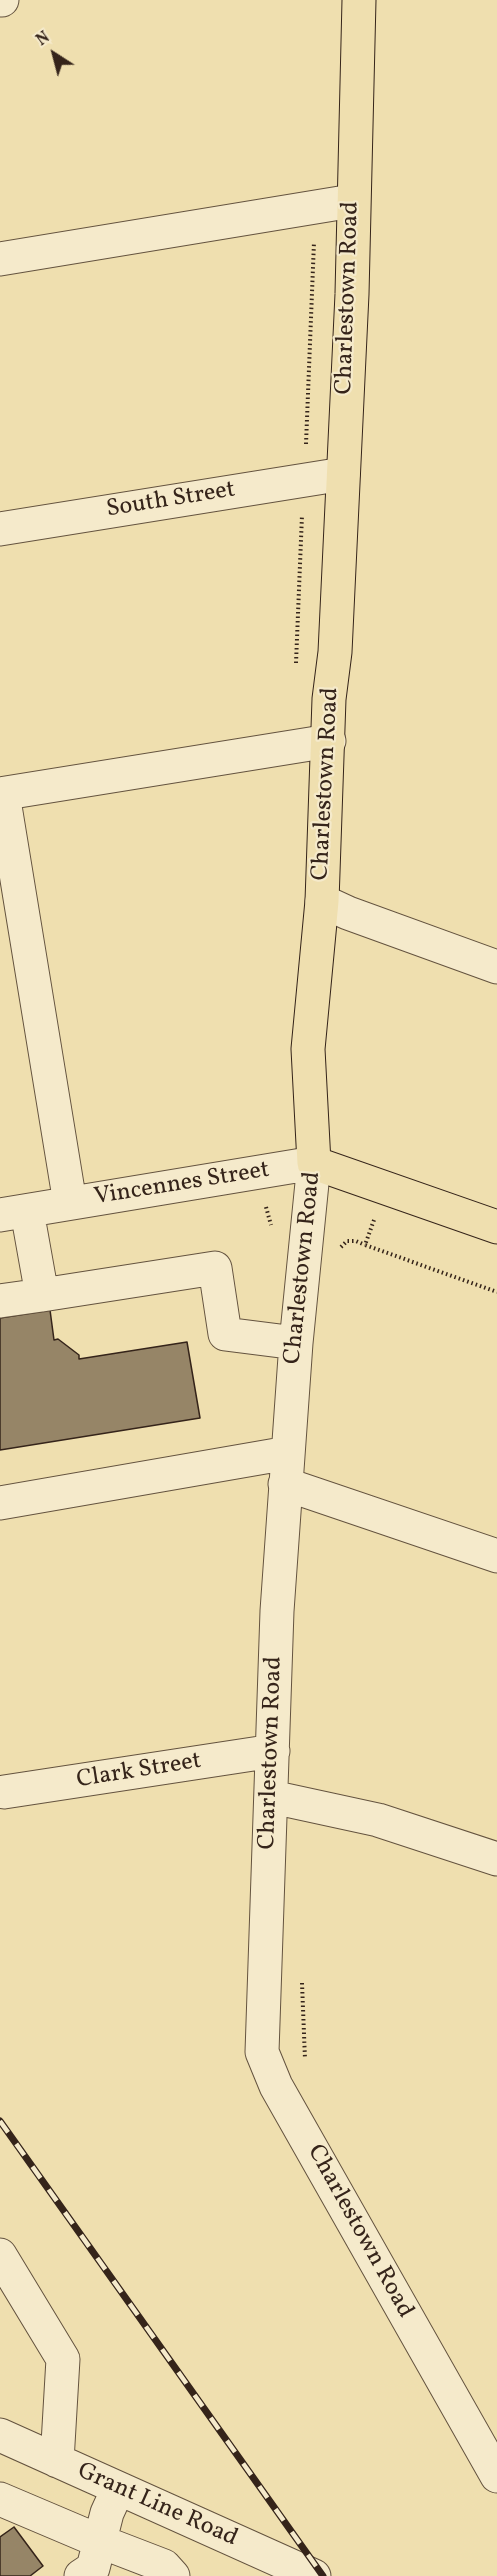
<!DOCTYPE html>
<html>
<head>
<meta charset="utf-8">
<style>
	body { margin:0 }
	#map { position:relative; width:497px; height:2576px; overflow:hidden; background:#efdfaf; font-family:Vollkorn,serif }
	canvas { display:block }
	.north { position:absolute; left:24px; top:24px; width:60px; height:60px; -webkit-text-stroke:4px #f5eacb; paint-order:stroke; rotate:324deg; font-size:16px; font-weight:700; line-height:24px; text-align:center; color:#35241a }
	.north::after { content:''; display:block; margin:auto; width:21px; height:27px; background:#35241a; clip-path:polygon(50% 0,100% 100%,50% 72%,0 100%) }
</style>
</head>
<body>
<div id="map">
<canvas width="497" height="2576"></canvas>
<div class="north">N</div>
</div>
<script>
const g = document.querySelector('canvas').getContext('2d');
g.lineJoin = 'round';
function paint(path, color) {
  g.fillStyle = color;
  g.fill(path, 'evenodd');
}
function shape(rows) {
  const path = new Path2D();
  for (const r of rows) {
    path.moveTo(r[0], r[1]);
    for (let i = 2; i < r.length; i += 2) path.lineTo(r[i], r[i + 1]);
  }
  return path;
}
function stroke(path, color, width, dash) {
  g.strokeStyle = color;
  g.lineWidth = width;
  g.lineCap = dash ? 'butt' : 'round';
  g.setLineDash(dash || []);
  g.stroke(path);
}
function label(font, color, halo, rows, align = 'center') {
  g.font = font + ' Vollkorn,serif';
  g.lineWidth = 4.5;
  g.setLineDash([]);
  g.textBaseline = 'middle';
  g.strokeStyle = halo;
  g.fillStyle = color;
  for (const [text, x, y, turn = 0] of rows) {
    g.save();
    g.translate(x, y);
    g.rotate((+turn || 0) * Math.PI / 180);
    g.textAlign = isNaN(turn) ? turn : align;
    if (halo) g.strokeText(text, 0, 0);
    g.fillText(text, 0, 0);
    g.restore();
  }
}
const building = shape([
	[50,1310,54,1340,58,1339,79,1355,79,1359,187,1342,200,1418,0,1450,0,1318,50,1310],
	[14,2527,43,2566,30,2576,0,2576,0,2537,14,2527]
]);
paint(building, '#968567');
stroke(building, '#35241a', 1.5);
const minor = shape([
	[0,0,2,0],
	[0,259,352,201],
	[0,529,343,474],
	[0,794,329,741],
	[3,794,70,1203],
	[322,901,348,913,497,967],
	[27,1211,42,1295,215,1268,225,1334,296,1343],
	[0,1215,314,1163,296,1343,277,1611,262,2052,276,2086,497,2476],
	[0,1301,42,1295],
	[285,1484,497,1556],
	[0,1503,288,1453],
	[4,1792,273,1751],
	[272,1797,378,1820,497,1859],
	[0,2255,63,2359,57,2461],
	[0,2435,314,2576],
	[0,2499,99,2541,164,2566,173,2576],
	[81,2576,93,2568,107,2513,118,2489]
]);
const major = shape([
	[359,0,352,294,335,652,329,699,322,901,308,1049,314,1163,497,1227]
]);
stroke(minor, '#64533f', 35);
stroke(major, '#35241a', 35);
stroke(shape([
	[306,444,314,242],
	[296,663,302,515],
	[266,1207,271,1225],
	[374,1220,365,1245,497,1292],
	[341,1247,347,1241,356,1241,365,1245],
	[302,1983,305,2059]
]), '#35241a', 4, [1.5, 3]);
stroke(minor, '#f5eacb', 33);
stroke(major, '#efdfaf', 33);
const rail = shape([
	[0,2121,323,2576]
]);
stroke(rail, '#35241a', 7);
stroke(rail, '#f5eacb', 4.5, [14]);
label('24px', '#35241a', '#f5eacb', [
	["Charlestown Road",349,298,-88],
	["South Street",171,501,-9],
	["Charlestown Road",327,784,-87],
	["Vincennes Street",182,1185,-9],
	["Charlestown Road",304,1268,-84],
	["Charlestown Road",272,1753,-88],
	["Clark Street",139,1772,-9],
	["Charlestown Road",359,2232,61],
	["Grant Line Road",157,2506,24]
]);
</script>
</body>
</html>
